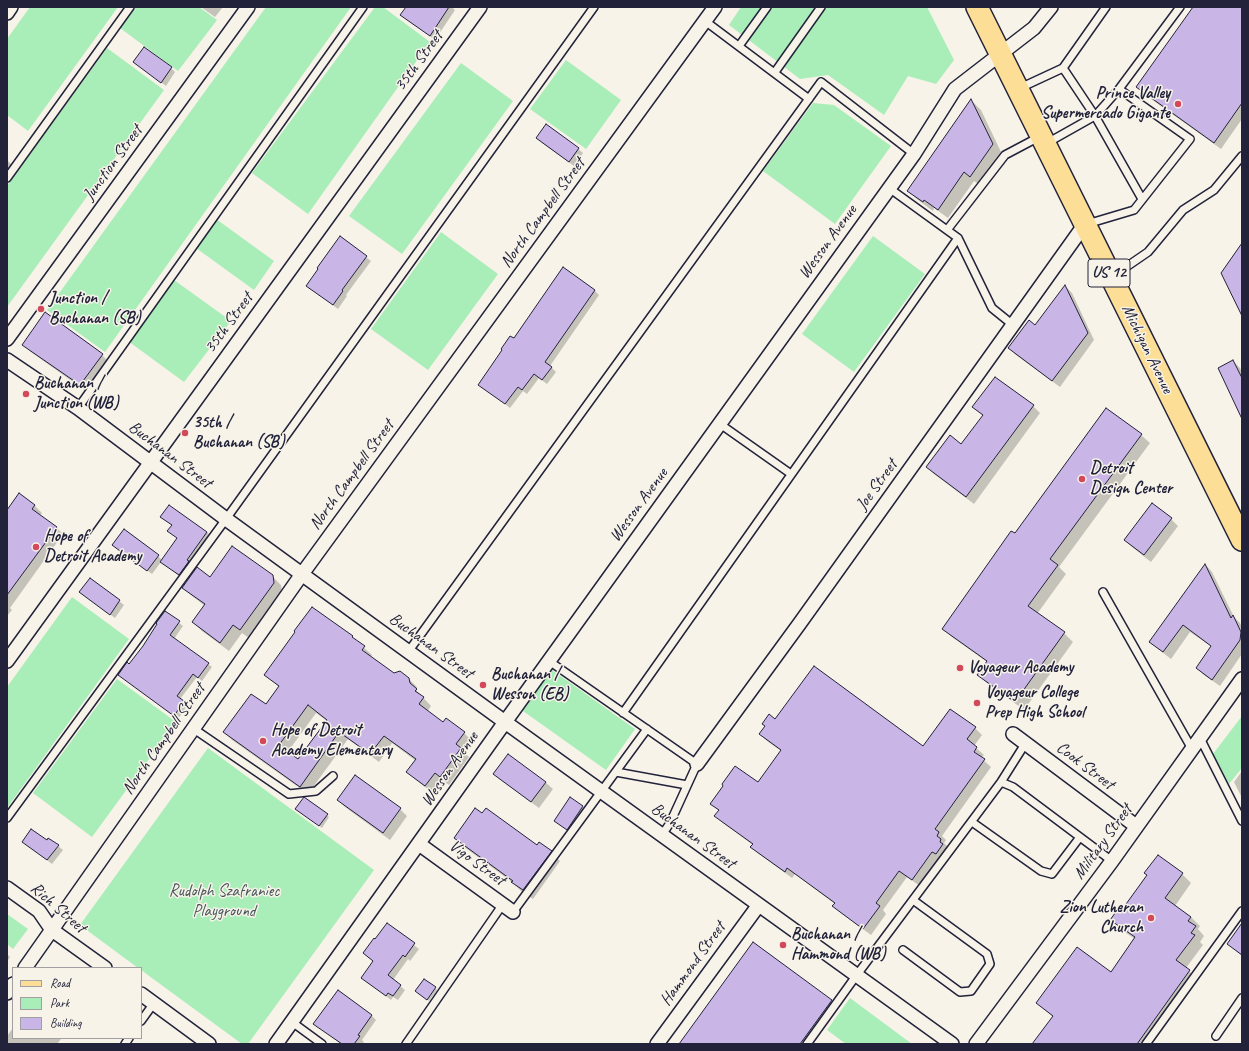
<!DOCTYPE html>
<html>
<head>
<meta charset="utf-8">
<style>
	body { margin:0 }
	#map { position:relative; width:1249px; height:1051px; overflow:hidden; background:#f7f3e8; font-family:Caveat,sans-serif }
	canvas { display:block }
	.frame { position:absolute; inset:0; border:8px solid #22223b; pointer-events:none }
	.legend { position:absolute; left:12px; top:967px; width:130px; height:72px; box-sizing:border-box; background:#f7f3e8; border:1px solid #a29fa3; margin:0; padding:5px 7px; list-style:none; font-size:12px; color:#22223b }
	.legend li { display:flex; align-items:center; gap:8px; height:20px }
	.legend b { width:20px; border:1px solid #a29fa3 }
</style>
</head>
<body>
<div id="map">
<canvas width="1249" height="1051"></canvas>
<div class="frame"></div>
<ul class="legend">
<li><b style="height:5px;background:#fdde96"></b>Road</li>
<li><b style="height:11px;background:#a9edb8"></b>Park</li>
<li><b style="height:11px;background:#cab6e6"></b>Building</li>
</ul>
</div>
<script>
const g = document.querySelector('canvas').getContext('2d');
g.lineJoin = 'round';
function paint(path, color) {
  g.fillStyle = color;
  g.fill(path, 'evenodd');
}
function shape(rows) {
  const path = new Path2D();
  for (const r of rows) {
    path.moveTo(r[0], r[1]);
    for (let i = 2; i < r.length; i += 2) path.lineTo(r[i], r[i + 1]);
  }
  return path;
}
function stroke(path, color, width, dash) {
  g.strokeStyle = color;
  g.lineWidth = width;
  g.lineCap = dash ? 'butt' : 'round';
  g.setLineDash(dash || []);
  g.stroke(path);
}
function label(font, color, halo, rows, align = 'center') {
  g.font = font + ' Caveat,sans-serif';
  g.lineWidth = 3;
  g.setLineDash([]);
  g.textBaseline = 'middle';
  g.strokeStyle = halo;
  g.fillStyle = color;
  for (const [text, x, y, turn = 0] of rows) {
    g.save();
    g.translate(x, y);
    g.rotate((+turn || 0) * Math.PI / 180);
    g.textAlign = isNaN(turn) ? turn : align;
    if (halo) g.strokeText(text, 0, 0);
    g.fillText(text, 0, 0);
    g.restore();
  }
}
paint(shape([
	[30,7,118,7,28,131,7,115,7,39],
	[136,7,199,7,217,20,178,71,120,28],
	[266,7,351,7,105,352,47,310],
	[375,7,383,7,430,42,308,214,252,173],
	[741,7,927,7,954,60,936,84,908,76,884,115,828,75,800,79,729,25],
	[107,48,164,90,7,307,7,186],
	[566,60,621,100,586,149,530,109],
	[461,63,513,101,402,254,349,216],
	[813,103,834,105,891,146,835,224,763,171],
	[216,219,274,261,254,290,196,248],
	[441,232,498,274,428,370,371,329],
	[873,236,925,274,854,372,802,334],
	[174,280,231,321,184,382,128,341],
	[72,597,129,639,7,808,7,687],
	[552,670,635,729,606,770,523,711],
	[117,679,176,722,92,837,33,793],
	[1242,716,1242,768,1229,784,1213,754],
	[208,748,374,870,248,1044,242,1044,141,970,141,968,138,968,80,925],
	[7,914,28,929,13,949,7,944],
	[850,998,912,1044,846,1044,827,1030]
]), '#a9edb8');
paint(shape([
	[201,7,223,7,215,17],
	[407,7,452,7,455,10,435,40,406,19],
	[1194,7,1242,8,1242,119,1221,149,1144,94,1137,87],
	[134,62,171,68,175,72,166,86],
	[972,101,981,110,1002,154,980,185,974,181,948,218,934,208,933,211,918,200,908,191],
	[537,138,578,149,583,153,574,166,542,143],
	[7,160,12,165,7,172],
	[341,238,371,261,346,295,347,296,338,309,312,290],
	[1065,286,1072,293,1094,340,1060,387,1016,355,1009,348,1035,327],
	[594,290,599,295,550,366,556,372,547,384,539,378,527,394,523,391,510,408,480,385,514,340],
	[24,345,102,355,109,362,87,392,31,352],
	[1233,361,1240,368,1242,372,1242,416],
	[995,378,1033,406,1040,413,974,504,934,474,927,467,962,445,983,416,974,407],
	[1141,435,1150,443,1059,567,1066,574,1037,614,1064,633,1073,642,1024,710,987,683,979,675,987,662,952,637,943,628,1015,535],
	[20,495,35,506,42,513,40,515,56,527,63,534,10,608,12,610,7,616,7,512],
	[162,517,207,532,211,537,183,579,161,562,152,574,118,550,158,556,162,560,178,539,169,531,172,526],
	[1171,519,1178,526,1151,562,1132,547,1125,540],
	[1206,565,1212,572,1234,617,1240,623,1242,627,1242,654,1220,686,1204,675,1197,668,1212,647,1190,632,1171,659,1158,649,1151,642],
	[272,576,281,585,282,592,249,638,242,633,229,651,202,631,193,622,205,606,192,596,183,588,210,578],
	[90,579,124,605,115,618,80,592],
	[312,608,352,637,372,655,371,657,394,674,408,678,417,687,417,691,431,706,427,712,443,724,464,733,472,741,464,752,469,757,449,785,443,781,434,794,416,780,408,772,416,761,392,743,379,762,348,739,308,794,232,740,224,732,266,706,279,687,266,675],
	[316,713,327,721,299,761,287,753],
	[165,612,183,626,174,639,212,667,202,681,197,677,180,699,187,706,178,719,123,678,130,665,143,647],
	[950,710,975,728,982,735,974,746,984,755,981,758,991,767,942,836,946,840,944,843,948,847,946,849,949,852,920,886,907,877,883,910,886,914,871,935,841,913,834,906,835,904,795,874,792,878,759,854,752,847,753,845,723,823,716,816,719,811,712,804,758,783,781,751,767,741,760,734,776,720,923,748],
	[1242,771,1242,798,1234,782],
	[495,774,545,782,553,789,539,808,502,781],
	[355,776,400,809,407,816,390,840,345,807,338,800],
	[571,798,587,811,572,834,555,821],
	[304,799,329,817,322,828,298,811],
	[455,838,537,846,551,852,560,861,533,899,522,892,512,882,464,847],
	[47,841,58,846,63,850,52,864,23,842],
	[1158,856,1182,874,1191,883,1175,906,1191,917,1200,926,1198,929,1204,936,1200,942,1203,945,1186,968,1198,980,1152,1044,1033,1044,1053,1017,1037,1003,1111,973,1135,939,1120,929,1112,920,1121,912,1148,875],
	[387,924,419,949,410,961,408,959,393,980,405,990,398,1000,393,997,391,1000,362,978,374,961,376,940],
	[1242,925,1242,956,1228,944],
	[7,954,10,957,7,962],
	[435,988,437,990,429,1001,418,993],
	[831,1001,838,1008,811,1044,680,1044],
	[371,1015,376,1020,362,1040,364,1042,362,1044,341,1044,314,1024],
	[13,1028,13,1038,60,1038,61,1039,57,1044,7,1044,7,1036]
]), '#0003');
const building = shape([
	[406,7,449,7,430,36,400,15,406,7],
	[1193,7,1242,7,1242,103,1214,143,1136,87,1193,7],
	[144,47,172,67,161,83,133,62,144,47],
	[971,99,993,144,970,177,964,172,938,210,924,200,923,202,907,191,971,99],
	[546,124,579,148,569,162,536,138,546,124],
	[340,236,367,256,342,290,343,291,333,305,306,286,318,269,317,268,340,236],
	[1242,243,1242,316,1221,273,1242,243],
	[563,267,595,290,545,362,552,367,542,380,534,374,522,390,518,387,505,404,478,385,502,350,501,349,510,336,514,338,563,267],
	[1065,285,1088,333,1052,381,1008,348,1029,320,1035,325,1065,285],
	[45,312,103,354,80,385,22,345,45,312],
	[1233,360,1242,378,1242,419,1218,368,1233,360],
	[995,377,1034,405,966,497,926,467,950,435,961,444,983,415,972,407,995,377],
	[1106,408,1142,434,1050,559,1058,565,1028,606,1065,632,1015,702,977,675,987,661,942,629,1011,531,1015,533,1106,408],
	[19,493,35,505,32,509,57,527,7,595,7,510,19,493],
	[1152,503,1172,518,1144,555,1124,540,1152,503],
	[169,505,207,532,187,560,189,561,179,575,160,562,177,538,167,531,172,525,160,517,169,505],
	[124,529,159,555,147,571,112,545,124,529],
	[232,546,273,575,274,583,240,630,233,625,220,643,192,622,205,604,182,588,197,567,210,577,232,546],
	[1205,564,1231,618,1233,615,1241,632,1240,640,1212,680,1196,668,1211,646,1183,625,1163,652,1149,642,1205,564],
	[90,578,120,600,110,615,79,592,90,578],
	[312,607,353,636,352,637,365,646,362,650,394,673,400,671,409,678,410,683,417,689,415,691,424,697,419,704,443,722,446,718,465,732,456,744,461,748,440,777,435,773,425,786,406,772,416,759,384,736,370,754,339,732,300,787,223,732,251,694,266,704,279,686,264,675,295,632,294,631,312,607],
	[308,705,327,720,298,759,279,745,308,705],
	[165,611,180,621,170,635,209,663,198,678,193,674,177,696,184,701,174,716,118,675,127,662,129,664,143,646,157,624,156,623,165,611],
	[814,666,923,746,950,709,976,727,967,739,977,747,974,752,985,759,935,829,939,832,937,836,941,839,940,842,943,844,936,854,932,852,912,880,899,871,876,903,880,906,863,929,832,906,835,903,787,868,785,872,750,847,753,844,714,816,719,810,710,804,723,786,722,784,735,766,758,782,781,750,759,734,765,726,762,724,769,714,775,719,814,666],
	[508,754,546,782,531,802,493,774,508,754],
	[355,775,401,808,383,833,337,800,355,775],
	[304,797,328,814,319,826,295,809,304,797],
	[570,797,583,806,567,830,554,821,570,797],
	[475,808,482,813,486,808,537,845,539,842,552,851,523,890,511,882,513,881,454,838,475,808],
	[31,829,47,840,48,838,59,845,47,860,22,842,31,829],
	[1158,855,1183,873,1165,898,1191,917,1188,921,1196,926,1191,933,1195,935,1176,960,1190,970,1137,1044,1032,1044,1053,1016,1036,1003,1077,947,1111,972,1135,937,1110,920,1118,909,1121,911,1147,875,1144,873,1158,855],
	[387,923,415,943,405,957,403,955,388,975,401,985,393,996,388,993,386,996,361,978,373,961,363,953,374,938,375,939,387,923],
	[1242,923,1242,955,1227,944,1242,923],
	[753,942,832,1000,800,1044,679,1044,753,942],
	[424,979,436,987,427,1000,415,991,424,979],
	[338,990,372,1015,358,1035,360,1036,354,1044,342,1044,313,1024,338,990]
]);
paint(building, '#cab6e6');
stroke(building, '#22223b', 1);
const lane = shape([
	[705,21,809,99],
	[739,46,767,7],
	[1063,68,1095,116,1142,199],
	[775,72,821,7],
	[1020,88,1063,68,1106,7],
	[1047,143,1095,116,1119,89,1180,7],
	[7,178,130,7],
	[889,188,958,238,992,308,1013,325],
	[1087,224,1134,210,1190,139,1119,89],
	[947,230,1005,155,1039,137],
	[1113,276,1148,252,1183,210,1214,190,1242,156],
	[78,408,363,7],
	[720,424,791,474],
	[1103,592,1192,749],
	[408,652,821,82,914,154],
	[549,661,697,764,670,823,662,835],
	[623,713,958,238],
	[194,729,289,794,316,791,333,776],
	[1200,738,1242,821],
	[616,772,687,785],
	[1001,782,1013,787,1112,861],
	[7,818,226,519,594,7],
	[972,822,1041,871,1052,874,1080,837],
	[513,912,647,729],
	[903,950,960,992,971,991,990,964,987,954,913,900],
	[141,1021,154,1003],
	[292,1022,322,1044],
	[1216,1036,1242,998],
	[125,1044,129,1038],
	[406,1044,503,904],
	[807,1044,856,976,1001,782,1025,744],
	[1146,1044,1242,911]
]);
const street = shape([
	[7,13,11,7],
	[7,339,248,7],
	[7,360,78,408,226,519,505,722,952,1044],
	[7,661,480,7],
	[1013,734,1136,826],
	[697,764,800,623,1085,224],
	[419,844,513,912],
	[7,888,39,911,52,930,105,968],
	[25,968,302,574,715,7],
	[7,993,13,984],
	[141,994,209,1044],
	[276,1044,505,722,914,154,955,89,1034,28,1051,7],
	[657,1044,758,906],
	[976,1044,1112,861,1242,679]
]);
const primary = shape([
	[977,7,1242,540]
]);
stroke(lane, '#22223b', 10);
stroke(street, '#22223b', 16);
stroke(primary, '#22223b', 24);
stroke(lane, '#f7f3e8', 7);
stroke(street, '#f7f3e8', 13);
stroke(primary, '#fdde96', 21);
for (const [x, y, r, color] of [
	[1178,104,4,"#d1495b"],
	[41,309,4,"#d1495b"],
	[26,394,4,"#d1495b"],
	[185,433,4,"#d1495b"],
	[1082,479,4,"#d1495b"],
	[36,547,4,"#d1495b"],
	[960,668,4,"#d1495b"],
	[483,685,4,"#d1495b"],
	[977,703,4,"#d1495b"],
	[263,741,4,"#d1495b"],
	[1151,918,4,"#d1495b"],
	[783,945,4,"#d1495b"]
]) {
  const dot = new Path2D();
  dot.arc(x, y, r, 0, 2 * Math.PI);
  g.fillStyle = color;
  g.fill(dot);
  stroke(dot, '#f7f3e8', 1.5);
}
for (const [x, y, w] of [
	[1109,273,42]
]) {
  const box = new Path2D();
  box.roundRect(x - w / 2, y - 14, w, 28, 3);
  g.fillStyle = '#f7f3e8';
  g.fill(box);
  stroke(box, '#22223b', 1);
}
label('bold 16px', '#22223b', null, [
	["US 12",1109,273]
]);
label('17px', '#22223b', '#f7f3e8', [
	["35th Street",419,61,-54],
	["Junction Street",113,163,-54],
	["North Campbell Street",543,213,-54],
	["Wesson Avenue",828,242,-54],
	["35th Street",229,323,-54],
	["Michigan Avenue",1147,349,64],
	["Buchanan Street",170,455,37],
	["North Campbell Street",352,475,-54],
	["Joe Street",877,485,-54],
	["Wesson Avenue",639,505,-54],
	["Buchanan Street",431,646,36],
	["North Campbell Street",164,739,-55],
	["Cook Street",1085,766,37],
	["Wesson Avenue",450,769,-55],
	["Buchanan Street",693,836,36],
	["Military Street",1103,842,-54],
	["Vigo Street",477,863,36],
	["Rich Street",58,908,41],
	["Hammond Street",693,964,-54]
]);
label('bold 17px', '#22223b', '#f7f3e8', [
	["Prince Valley",1170,94,"right"],
	["Supermercado Gigante",1170,114,"right"],
	["Junction /",49,299],
	["Buchanan (SB)",49,319],
	["Buchanan /",34,384],
	["Junction (WB)",34,404],
	["35th /",193,423],
	["Buchanan (SB)",193,443],
	["Detroit",1090,469],
	["Design Center",1090,489],
	["Hope of",44,537],
	["Detroit Academy",44,557],
	["Voyageur Academy",968,668],
	["Buchanan /",491,675],
	["Wesson (EB)",491,695],
	["Voyageur College",985,693],
	["Prep High School",985,713],
	["Hope of Detroit",271,731],
	["Academy Elementary",271,751],
	["Zion Lutheran",1143,908,"right"],
	["Church",1143,928,"right"],
	["Buchanan /",791,935],
	["Hammond (WB)",791,955]
], 'left');
label('17px', '#44555a', '#f7f3e8', [
	["Rudolph Szafraniec",224,892],
	["Playground",224,912]
]);
</script>
</body>
</html>
